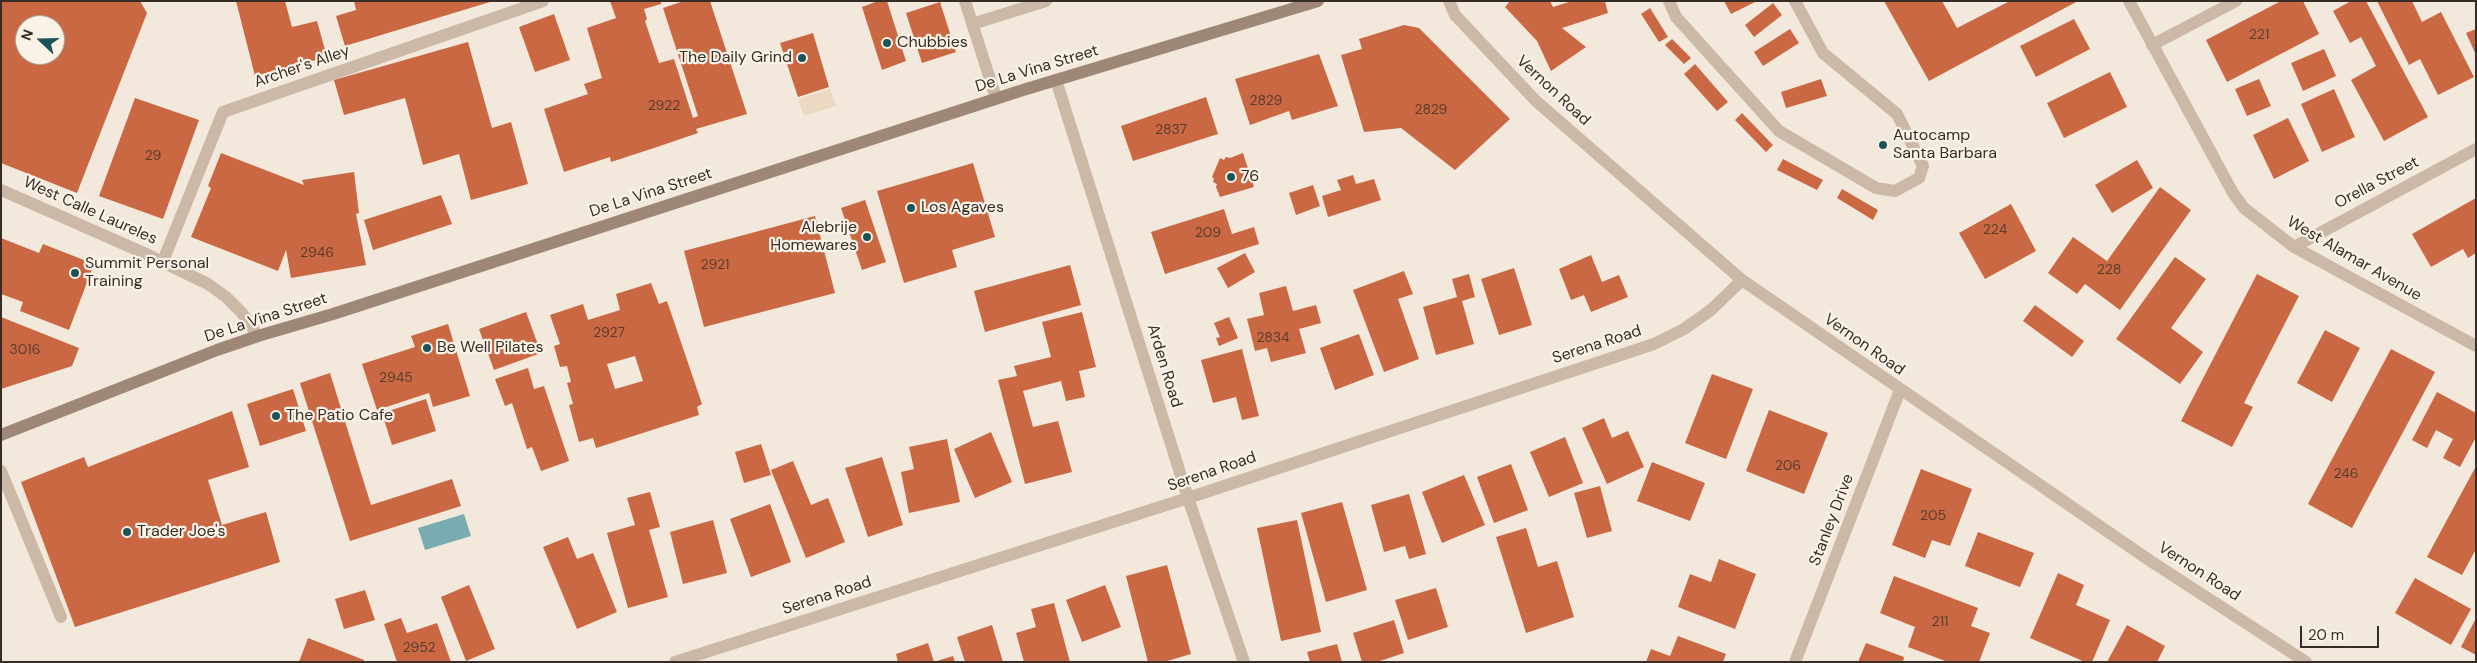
<!DOCTYPE html>
<html>
<head>
<meta charset="utf-8">
<style>
	body { margin:0 }
	#map { position:relative; width:2477px; height:663px; overflow:hidden; background:#f2e8db; font-family:"DM Sans",sans-serif }
	canvas { display:block }
	.frame { position:absolute; inset:0; border:2px solid #372d27; pointer-events:none }
	.north { position:absolute; left:15px; top:15px; width:50px; height:50px; box-sizing:border-box; background:#faf2e7; border:1px solid #aca39a; border-radius:50%; rotate:291deg; font-size:14px; font-weight:700; line-height:20px; text-align:center; color:#372d27 }
	.north::after { content:''; display:block; margin:auto; width:18px; height:22px; background:#1c5359; clip-path:polygon(50% 0,100% 100%,50% 72%,0 100%) }
	.scale { position:absolute; left:2300px; top:626px; width:79px; height:22px; box-sizing:border-box; border:2px solid #372d27; border-top:0; padding-left:6px; font-size:15px; line-height:18px; white-space:nowrap; color:#372d27; -webkit-text-stroke:4px #faf2e7; paint-order:stroke }
</style>
</head>
<body>
<div id="map">
<canvas width="2477" height="663"></canvas>
<div class="frame"></div>
<div class="north">N</div>
<div class="scale">20 m</div>
</div>
<script>
const g = document.querySelector('canvas').getContext('2d');
g.lineJoin = 'round';
function paint(path, color) {
  g.fillStyle = color;
  g.fill(path, 'evenodd');
}
function shape(rows) {
  const path = new Path2D();
  for (const r of rows) {
    path.moveTo(r[0], r[1]);
    for (let i = 2; i < r.length; i += 2) path.lineTo(r[i], r[i + 1]);
  }
  return path;
}
function stroke(path, color, width, dash) {
  g.strokeStyle = color;
  g.lineWidth = width;
  g.lineCap = dash ? 'butt' : 'round';
  g.setLineDash(dash || []);
  g.stroke(path);
}
function label(font, color, halo, rows, align = 'center') {
  g.font = font + ' "DM Sans",sans-serif';
  g.lineWidth = 4.5;
  g.setLineDash([]);
  g.textBaseline = 'middle';
  g.strokeStyle = halo;
  g.fillStyle = color;
  for (const [text, x, y, turn = 0] of rows) {
    g.save();
    g.translate(x, y);
    g.rotate((+turn || 0) * Math.PI / 180);
    g.textAlign = isNaN(turn) ? turn : align;
    if (halo) g.strokeText(text, 0, 0);
    g.fillText(text, 0, 0);
    g.restore();
  }
}
paint(shape([
	[830,89,836,106,804,116,798,99]
]), '#ebdac1');
paint(shape([
	[464,514,471,536,425,550,418,528]
]), '#79acb0');
paint(shape([
	[1,1,140,1,147,13,77,193,1,163],
	[25,25,55,25,55,55,25,55],
	[236,1,285,1,292,27,317,21,327,57,255,76],
	[354,1,490,1,490,2,345,46,336,16,356,10],
	[610,1,661,1,661,4,644,9,647,19,645,21,659,63,674,59,693,118,698,116,663,8,684,1,710,1,747,114,696,129,698,133,657,147,611,162,610,157,564,172,544,109,588,94,584,84,602,78,587,28,616,18],
	[878,1,887,1,906,61,882,70,862,7],
	[1510,1,1550,1,1553,7,1572,1,1605,1,1608,13,1562,28,1586,47,1551,71,1537,41,1505,7],
	[1724,1,1757,1,1731,14],
	[1884,1,1942,1,1957,28,2010,1,2078,1,1929,81],
	[2281,1,2303,1,2319,34,2227,82,2206,40],
	[2351,1,2366,1,2428,117,2384,141,2351,80,2376,66,2361,37,2350,43,2333,11],
	[2377,1,2412,1,2422,22,2441,12,2474,77,2438,95,2420,59,2409,65],
	[940,2,956,52,922,63,906,13],
	[1773,3,1782,15,1754,37,1745,25],
	[1650,8,1668,37,1659,42,1641,14],
	[554,14,570,60,535,72,519,27],
	[2074,19,2090,49,2036,77,2020,46],
	[1404,25,1419,28,1510,119,1455,170,1401,128,1364,132,1341,55,1362,49,1359,39],
	[1790,29,1799,43,1763,66,1754,52],
	[2476,29,2476,55,2466,33],
	[813,33,829,87,798,97,780,43],
	[1672,39,1691,58,1684,64,1665,45],
	[468,42,492,128,511,122,528,184,471,200,459,154,423,165,405,98,344,115,334,80],
	[2324,49,2336,76,2303,91,2291,63],
	[1319,54,1338,106,1292,120,1289,111,1250,125,1235,79],
	[1695,64,1728,102,1717,111,1684,74],
	[2110,72,2127,107,2064,138,2047,103],
	[1821,79,1827,96,1786,108,1781,92],
	[2259,79,2271,106,2247,116,2235,89],
	[2334,89,2355,137,2322,152,2301,104],
	[1206,97,1218,134,1133,161,1121,126],
	[135,98,199,120,163,219,99,196],
	[1742,113,1773,145,1766,152,1735,120],
	[2288,118,2309,161,2274,179,2253,135],
	[221,153,304,185,302,180,354,172,359,213,356,214,366,265,291,278,286,250,278,271,191,237,211,188,208,186],
	[1243,153,1254,187,1220,197,1216,187,1217,184,1213,182,1214,179,1212,177,1220,158,1224,160,1226,157,1230,158],
	[1783,159,1823,180,1817,190,1777,170],
	[2137,160,2153,188,2112,213,2095,185],
	[973,163,995,237,952,250,957,267,904,283,877,191],
	[1353,175,1356,184,1374,179,1381,200,1328,217,1322,196,1341,190,1337,180],
	[1313,185,1320,206,1296,215,1289,193],
	[2160,187,2191,210,2120,310,2085,284,2077,294,2048,273,2073,237,2107,261],
	[1842,189,1878,210,1873,220,1837,198],
	[441,195,452,224,373,250,364,220],
	[2476,198,2476,253,2468,258,2463,249,2431,267,2412,234],
	[865,200,886,262,862,270,841,208],
	[2011,204,2036,251,1985,279,1959,233],
	[1224,209,1232,234,1254,227,1259,244,1165,274,1151,232],
	[815,216,835,293,704,327,684,251],
	[1,238,39,253,43,244,94,264,69,330,20,311,23,302,1,294],
	[1245,253,1255,272,1228,288,1217,268],
	[1591,255,1602,282,1619,275,1628,297,1591,312,1584,295,1571,300,1559,269],
	[2175,257,2206,279,2171,328,2203,352,2180,384,2116,339],
	[1070,265,1081,305,985,332,974,291],
	[1514,268,1532,325,1499,335,1481,279],
	[1404,271,1413,294,1398,299,1419,359,1384,372,1353,290],
	[1469,274,1475,297,1462,301,1474,344,1436,355,1423,307,1457,297,1452,279],
	[2257,274,2299,296,2244,403,2253,407,2232,447,2181,421],
	[651,283,659,304,667,301,702,404,697,407,699,415,596,448,593,438,579,442,569,405,573,404,567,383,571,382,567,366,560,367,554,346,560,344,550,315,583,304,588,320,620,310,616,294],
	[635,356,643,381,615,389,607,364],
	[1286,286,1293,311,1316,305,1321,323,1299,329,1306,353,1271,362,1267,348,1255,351,1247,319,1264,315,1259,293],
	[2035,305,2084,341,2072,357,2023,321],
	[526,312,541,353,494,370,479,329],
	[1082,312,1096,367,1079,371,1085,397,1066,401,1061,381,1023,391,1033,427,1058,421,1072,472,1025,484,998,380,1017,376,1014,366,1051,357,1042,322],
	[1,317,79,348,72,366,1,389],
	[1229,317,1238,338,1219,346,1216,338,1220,337,1214,323],
	[448,324,470,396,433,407,429,393,377,410,362,364,415,347,411,336],
	[2325,330,2360,348,2332,402,2297,383],
	[1359,334,1374,375,1335,390,1320,348],
	[1242,349,1259,416,1242,420,1236,397,1213,403,1201,360],
	[2391,349,2435,372,2352,528,2308,504],
	[528,368,534,389,544,386,569,461,541,471,532,447,527,449,512,403,505,406,495,379],
	[330,373,371,505,452,479,461,506,350,541,300,383],
	[1712,374,1753,389,1726,459,1685,443],
	[293,389,306,431,260,446,247,404],
	[2437,392,2476,413,2476,437,2460,467,2443,458,2453,439,2436,430,2427,448,2412,440],
	[426,399,436,431,392,445,382,413],
	[1769,410,1828,433,1804,494,1746,471],
	[232,411,249,467,208,480,222,525,266,512,280,562,75,627,21,482,84,457,88,467],
	[1604,418,1612,438,1628,431,1644,467,1607,484,1582,428],
	[991,432,1012,482,975,498,954,449],
	[1565,437,1583,483,1549,497,1530,452],
	[947,439,960,502,909,513,901,472,914,469,909,447],
	[761,444,771,475,744,483,735,452],
	[882,457,903,525,868,537,845,468],
	[793,461,811,505,828,498,845,542,806,558,771,470],
	[1652,462,1705,483,1690,521,1637,501],
	[1511,464,1528,510,1494,523,1477,477],
	[2476,466,2476,549,2462,575,2427,557],
	[1921,469,1972,489,1950,546,1932,540,1925,558,1892,545],
	[1464,475,1485,525,1442,543,1422,492],
	[1600,486,1612,531,1587,538,1574,493],
	[650,492,660,527,649,530,668,597,628,608,607,533,635,525,627,498],
	[1409,494,1426,554,1409,559,1405,546,1384,552,1371,505],
	[1342,502,1367,590,1326,602,1301,513],
	[770,504,791,562,751,577,730,519],
	[713,520,727,573,683,584,670,532],
	[1297,520,1321,632,1281,641,1257,528],
	[1526,528,1538,567,1557,561,1574,617,1526,633,1496,537],
	[1978,532,2034,553,2020,587,1965,566],
	[568,537,577,559,593,553,617,612,577,629,543,547],
	[1719,559,1756,574,1735,629,1678,607,1690,574,1711,582],
	[1167,565,1191,654,1164,662,1148,662,1126,576],
	[2058,573,2084,585,2076,605,2110,620,2092,662,2085,662,2030,638],
	[1894,576,1978,608,1971,626,1990,633,1979,662,1948,662,1908,647,1915,627,1880,613],
	[2415,578,2471,609,2451,645,2395,613],
	[469,585,495,649,466,661,441,597],
	[1105,585,1121,627,1082,642,1066,600],
	[1436,588,1448,627,1408,640,1395,600],
	[365,590,375,620,344,629,335,599],
	[1054,603,1070,662,1024,662,1016,633,1036,627,1031,609],
	[401,618,407,633,437,623,451,662,397,662,384,624],
	[2476,618,2476,655,2461,647],
	[1394,620,1404,653,1377,662,1362,662,1353,633],
	[992,625,1003,662,965,662,957,637],
	[2127,625,2165,646,2157,662,2107,662],
	[1678,636,1726,654,1723,662,1646,662,1651,649,1670,656],
	[308,638,364,660,364,662,299,662],
	[928,643,934,662,898,662,896,654],
	[1866,643,1904,657,1903,662,1858,662],
	[1337,644,1342,662,1310,662,1307,652],
	[953,656,955,662,937,662,937,661]
]), '#c96842');
stroke(shape([
	[965,1,996,98],
	[1669,1,1676,17,1779,131,1876,188,1895,191,1919,178,1923,166,1897,114,1823,53,1795,1],
	[972,24,1046,1],
	[2152,45,2236,1],
	[163,261,223,112,543,1],
	[1,471,61,617]
]), '#cbb8a6', 12);
stroke(shape([
	[1449,1,1455,15,1536,101,1742,280,2149,560,2306,662],
	[2129,1,2233,193,2244,208,2294,247,2476,346],
	[1056,80,1188,498,1244,662],
	[1,190,144,253,208,284,226,297,242,313,258,336],
	[2294,247,2476,149],
	[675,662,1188,498,1654,344,1684,329,1711,310,1742,280],
	[1795,662,1900,390]
]), '#cbb8a6', 12);
stroke(shape([
	[1,435,217,350,258,336,333,314,1023,90,1318,1]
]), '#9f8778', 12);
for (const [x, y, r, color] of [
	[887,43,5,"#1c5359"],
	[802,58,5,"#1c5359"],
	[1883,145,5,"#1c5359"],
	[1231,177,5,"#1c5359"],
	[911,208,5,"#1c5359"],
	[867,237,5,"#1c5359"],
	[75,273,5,"#1c5359"],
	[427,348,5,"#1c5359"],
	[276,416,5,"#1c5359"],
	[127,532,5,"#1c5359"]
]) {
  const dot = new Path2D();
  dot.arc(x, y, r, 0, 2 * Math.PI);
  g.fillStyle = color;
  g.fill(dot);
  stroke(dot, '#faf2e7', 2);
}
label('14px', '#5c3c2e', null, [
	["221",2259,35],
	["2829",1266,101],
	["2922",664,106],
	["2829",1431,110],
	["2837",1171,130],
	["29",153,156],
	["224",1995,230],
	["209",1208,233],
	["2946",317,253],
	["2921",715,265],
	["228",2109,270],
	["2927",609,333],
	["2834",1273,338],
	["3016",25,350],
	["2945",396,378],
	["206",1788,466],
	["246",2346,474],
	["205",1933,516],
	["211",1940,622],
	["2952",419,648]
]);
label('16px', '#372d27', '#faf2e7', [
	["Chubbies",897,43],
	["The Daily Grind",792,58,"right"],
	["Autocamp",1893,136],
	["Santa Barbara",1893,154],
	["76",1241,177],
	["Los Agaves",921,208],
	["Alebrije",857,228,"right"],
	["Homewares",857,246,"right"],
	["Summit Personal",85,264],
	["Training",85,282],
	["Be Well Pilates",437,348],
	["The Patio Cafe",286,416],
	["Trader Joe's",137,532]
], 'left');
label('16px', '#372d27', '#faf2e7', [
	["Archer's Alley",302,67,-19],
	["De La Vina Street",1037,69,-17],
	["Vernon Road",1553,91,43],
	["Orella Street",2377,183,-28],
	["De La Vina Street",651,193,-18],
	["West Calle Laureles",90,211,24],
	["West Alamar Avenue",2354,259,30],
	["De La Vina Street",266,318,-18],
	["Serena Road",1597,345,-18],
	["Vernon Road",1864,345,35],
	["Arden Road",1164,366,73],
	["Serena Road",1212,472,-19],
	["Stanley Drive",1832,520,-69],
	["Vernon Road",2199,572,33],
	["Serena Road",827,596,-18]
]);
</script>
</body>
</html>
